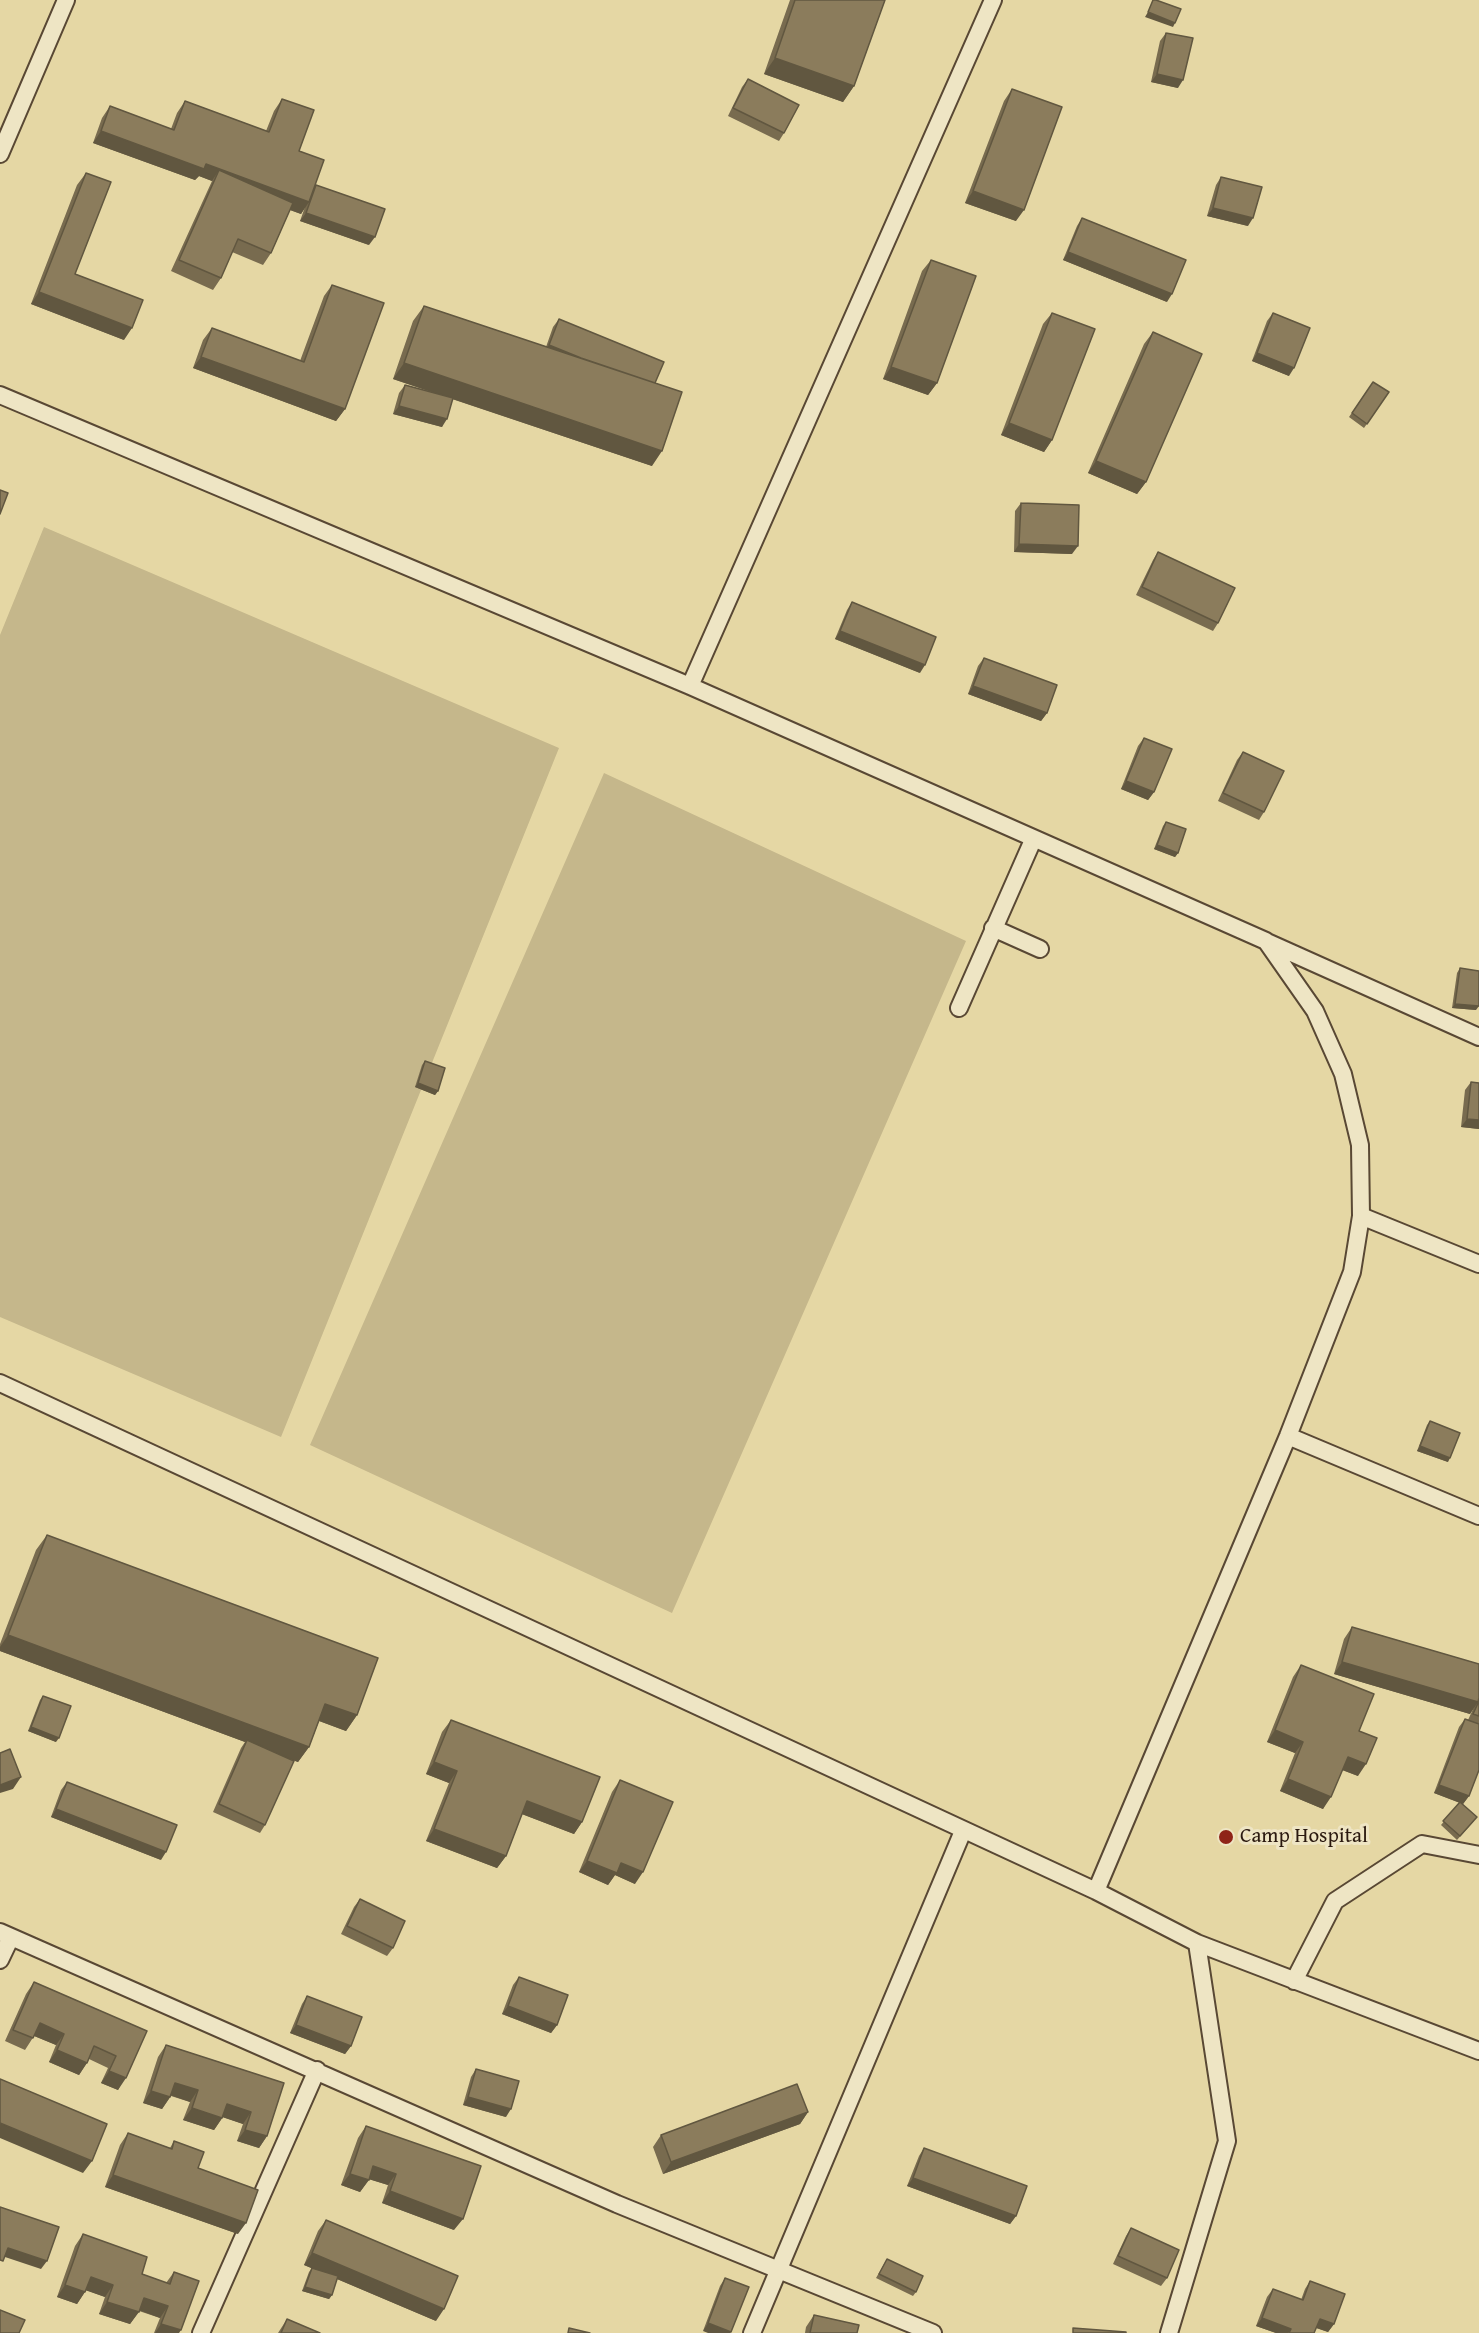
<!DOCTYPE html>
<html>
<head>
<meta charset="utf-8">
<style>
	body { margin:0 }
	canvas { display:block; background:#e5d7a4 }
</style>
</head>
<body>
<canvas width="1479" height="2333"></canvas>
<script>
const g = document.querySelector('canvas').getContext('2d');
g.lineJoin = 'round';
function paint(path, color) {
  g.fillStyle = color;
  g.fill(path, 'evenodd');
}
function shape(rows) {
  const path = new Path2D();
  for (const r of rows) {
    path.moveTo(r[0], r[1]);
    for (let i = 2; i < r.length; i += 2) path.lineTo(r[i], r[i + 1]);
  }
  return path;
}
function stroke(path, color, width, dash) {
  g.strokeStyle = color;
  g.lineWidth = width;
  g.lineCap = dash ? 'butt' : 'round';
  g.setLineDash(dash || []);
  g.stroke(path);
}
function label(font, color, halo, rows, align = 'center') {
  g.font = font + ' "Gentium Book Plus",serif';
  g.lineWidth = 6;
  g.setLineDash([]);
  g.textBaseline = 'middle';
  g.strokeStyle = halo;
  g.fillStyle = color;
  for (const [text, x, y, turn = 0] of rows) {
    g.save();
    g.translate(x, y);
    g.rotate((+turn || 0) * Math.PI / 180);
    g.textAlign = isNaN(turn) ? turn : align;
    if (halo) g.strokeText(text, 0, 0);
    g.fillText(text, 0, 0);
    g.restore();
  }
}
paint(shape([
	[44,527,559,748,281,1437,0,1317,0,635],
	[604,773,966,941,672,1613,310,1445]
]), '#c5b78b');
const service = shape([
	[0,154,66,0],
	[0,395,690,686,1266,941,1315,1011,1343,1074,1360,1145,1361,1216,1352,1272,1288,1436,1096,1891],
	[690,686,993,0],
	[993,928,1040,949],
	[1267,942,1479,1037],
	[959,1008,1033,840],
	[1361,1216,1479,1264],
	[0,1383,1096,1891,1197,1943,1479,2051],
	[1288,1436,1479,1516],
	[0,1932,617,2204,933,2333],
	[0,1960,11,1937],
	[1294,1981,1335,1901,1422,1844,1479,1855],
	[201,2333,317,2070],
	[752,2333,963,1831],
	[1169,2333,1227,2141,1197,1943]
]);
stroke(service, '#594834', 20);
stroke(service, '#eee5c4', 16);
paint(shape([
	[790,0,885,0,854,86,843,102,764,74],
	[1166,33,1178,88,1151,82,1160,41],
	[748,79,784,133,779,141,728,116,742,87],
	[1012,89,1016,221,965,203,1004,101],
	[282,99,299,151,315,187,369,245,300,221,305,207,301,214,290,210,271,253,263,265,232,252,221,278,213,290,171,271,212,181,199,176,195,180,93,143,102,118,110,106,171,129,177,113,185,101,266,131,274,111],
	[86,173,75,274,124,340,31,304,77,185],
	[1221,177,1248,226,1207,216,1216,185],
	[1082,218,1167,302,1063,260,1077,226],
	[931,260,937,383,928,395,883,379,922,271],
	[332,285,345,409,336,421,193,368,203,340,212,328,300,361,324,296],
	[424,306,546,347,553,327,559,319,655,383,652,466,452,399,442,427,393,414,399,393,405,385,437,394,393,379,413,321],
	[1052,313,1052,440,1044,452,1001,435,1043,324],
	[1273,313,1289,376,1252,361,1267,321],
	[1153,332,1146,482,1137,494,1088,473,1144,344],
	[1373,382,1389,392,1364,428,1349,417],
	[1021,503,1072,554,1014,552,1015,511],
	[1158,552,1218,623,1213,631,1136,595,1153,560],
	[852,602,920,673,835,639,847,610],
	[984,658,1047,713,1041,721,968,694,978,666],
	[1144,738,1154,792,1148,800,1121,789,1138,746],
	[1243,752,1264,812,1259,820,1218,801,1237,760],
	[1166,822,1178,853,1175,857,1154,849,1163,826],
	[1460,968,1476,1010,1452,1008,1457,973],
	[425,1061,438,1091,435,1095,415,1087,422,1065],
	[1471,1082,1479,1083,1479,1129,1461,1127,1465,1090],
	[1430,1421,1448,1462,1417,1451,1427,1425],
	[47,1535,357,1715,346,1731,319,1721,309,1747,298,1762,290,1759,265,1825,260,1833,213,1812,241,1748,245,1742,0,1651,0,1644,36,1550],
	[1352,1627,1479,1664,1479,1770,1469,1796,1463,1804,1462,1803,1474,1821,1457,1840,1441,1825,1460,1803,1434,1793,1459,1727,1465,1719,1468,1720,1474,1707,1470,1714,1334,1674,1344,1639],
	[1301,1665,1359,1731,1358,1776,1342,1770,1323,1809,1280,1791,1295,1753,1267,1742,1293,1677],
	[43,1696,56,1742,28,1731,40,1700],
	[451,1720,582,1822,574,1834,522,1814,506,1856,497,1868,426,1841,449,1783,426,1774,442,1732],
	[620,1780,635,1884,615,1875,608,1885,579,1872,612,1792],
	[67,1782,161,1860,51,1817,61,1790],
	[360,1899,393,1948,387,1956,341,1934,354,1907],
	[519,1977,557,2025,551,2033,502,2014,513,1985],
	[34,1982,147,2031,118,2090,101,2083,108,2068,89,2059,79,2075,49,2062,56,2045,34,2036,25,2050,5,2041,26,1994],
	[307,1996,351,2046,345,2054,290,2033,302,2004],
	[166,2045,284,2083,267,2136,259,2148,237,2141,243,2124,223,2117,214,2130,183,2120,190,2102,171,2096,162,2109,143,2103,158,2057],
	[476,2069,506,2117,463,2105,471,2077],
	[808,2112,800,2124,663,2174,653,2147,661,2135],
	[366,2126,454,2230,382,2203,388,2185,369,2179,360,2192,341,2185,358,2138],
	[128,2133,170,2148,174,2141,198,2168,238,2234,105,2187,120,2145],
	[924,2148,1016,2216,1010,2224,907,2186,919,2156],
	[326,2220,436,2321,337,2279,332,2295,329,2299,302,2291,309,2272,312,2268,314,2269,304,2265,318,2231],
	[1131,2228,1167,2278,1161,2286,1113,2264,1126,2236],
	[83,2234,142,2274,166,2283,174,2272,179,2333,154,2333,160,2318,139,2311,130,2324,99,2314,105,2297,86,2290,77,2304,57,2297,75,2246],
	[887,2259,916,2292,913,2296,876,2278],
	[725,2278,749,2287,703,2331,720,2286],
	[1310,2281,1334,2324,1328,2332,1316,2328,1314,2333,1276,2333,1256,2326,1267,2297,1273,2289,1301,2300,1305,2289],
	[814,2315,857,2333,805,2333,806,2327],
	[287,2319,320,2333,278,2333]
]), '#786b4f');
paint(shape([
	[1148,12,1175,23,1173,27,1145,17],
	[775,58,854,86,843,102,764,74],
	[1157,74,1183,80,1178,88,1151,82],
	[101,131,206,164,309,202,301,214,214,182,219,170,212,181,199,176,195,180,93,143],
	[973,191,1024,210,1016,221,965,203],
	[1213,208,1253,218,1248,226,1207,216],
	[306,213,375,237,369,245,300,221],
	[1068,252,1172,294,1167,302,1063,260],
	[39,292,132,328,124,340,31,304],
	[549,345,653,388,543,353],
	[1257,353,1294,368,1289,376,1252,361],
	[201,357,345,409,336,421,193,368],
	[404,363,662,451,652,466,393,379],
	[891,367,937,383,928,395,883,379],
	[399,406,447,419,442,427,393,414],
	[1009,423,1052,440,1044,452,1001,435],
	[1096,461,1146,482,1137,494,1088,473],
	[1019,544,1078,546,1072,554,1014,552],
	[840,631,925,665,920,673,835,639],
	[973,686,1047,713,1041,721,968,694],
	[1126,781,1154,792,1148,800,1121,789],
	[1157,845,1178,853,1175,857,1154,849],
	[1455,1004,1479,1006,1476,1010,1452,1008],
	[418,1083,438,1091,435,1095,415,1087],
	[1467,1119,1479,1120,1479,1129,1461,1127],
	[1420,1446,1450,1458,1448,1462,1417,1451],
	[8,1635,309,1747,298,1762,246,1743,247,1740,245,1742,0,1651,0,1647],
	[1342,1662,1478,1702,1470,1714,1334,1674],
	[325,1704,357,1715,346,1731,314,1719],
	[31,1727,59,1738,56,1742,28,1731],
	[1275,1730,1303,1742,1295,1753,1267,1742],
	[1348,1757,1366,1764,1358,1776,1340,1769],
	[434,1762,457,1771,449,1783,426,1774],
	[21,1777,13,1789,0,1793,0,1785],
	[1288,1779,1331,1797,1323,1809,1280,1791],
	[1439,1785,1469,1796,1463,1804,1434,1793],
	[527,1801,582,1822,574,1834,519,1813],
	[56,1809,166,1852,161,1860,51,1817],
	[434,1829,506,1856,497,1868,426,1841],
	[587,1861,621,1863,643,1872,635,1884,615,1875,608,1885,579,1872],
	[508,2006,557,2025,551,2033,502,2014],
	[40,2023,64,2034,56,2045,32,2035],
	[296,2025,351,2046,345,2054,290,2033],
	[57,2050,87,2063,79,2075,49,2062],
	[109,2071,126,2078,118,2090,101,2083],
	[175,2083,198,2090,190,2102,167,2094],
	[151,2091,170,2097,162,2109,143,2103],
	[468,2097,511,2109,506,2117,463,2105],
	[227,2104,251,2112,243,2124,219,2116],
	[192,2108,222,2118,214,2130,183,2120],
	[808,2112,800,2124,663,2174,671,2162],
	[0,2123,92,2161,83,2173,0,2138],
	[245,2130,267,2136,259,2148,237,2141],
	[373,2166,396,2174,388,2185,365,2178],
	[350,2174,369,2180,360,2192,341,2185],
	[113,2175,246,2223,238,2234,105,2187],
	[913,2178,1016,2216,1010,2224,907,2186],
	[390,2191,463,2219,454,2230,382,2203],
	[8,2248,47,2261,41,2269,2,2256],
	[312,2253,444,2309,436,2321,304,2265],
	[91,2277,113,2285,105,2297,82,2289],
	[65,2285,85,2292,77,2304,57,2297],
	[305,2287,332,2295,329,2299,302,2291],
	[144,2298,168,2306,160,2318,136,2309],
	[107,2302,139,2312,130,2324,99,2314],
	[1262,2318,1291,2329,1288,2333,1276,2333,1256,2326],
	[1320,2319,1334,2324,1328,2332,1314,2327],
	[708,2323,731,2332,730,2333,708,2333,703,2331],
	[161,2324,181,2330,179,2333,155,2333]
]), '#615740');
const building = shape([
	[795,0,885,0,854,86,775,58,795,0],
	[1153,0,1156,0,1181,9,1175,23,1148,12,1153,0],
	[1166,33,1193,38,1183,80,1157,74,1166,33],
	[748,79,799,105,784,133,733,108,748,79],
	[1012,89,1062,107,1024,210,973,191,1012,89],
	[282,99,314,110,299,151,324,160,309,202,206,164,204,169,101,131,110,106,174,130,185,101,269,132,282,99],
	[219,170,293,203,271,253,238,239,221,278,179,260,219,170],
	[86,173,111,182,75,274,143,300,132,328,39,292,86,173],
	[1221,177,1262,187,1253,218,1213,208,1221,177],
	[316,185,385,209,375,237,306,213,316,185],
	[1082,218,1186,260,1172,294,1068,252,1082,218],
	[931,260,976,276,937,383,891,367,931,260],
	[332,285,384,303,345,409,201,357,212,328,304,362,332,285],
	[424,306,682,392,662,451,404,363,424,306],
	[1052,313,1095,329,1052,440,1009,423,1052,313],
	[1273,313,1310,328,1294,368,1257,353,1273,313],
	[559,319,664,362,655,383,581,358,549,345,559,319],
	[1153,332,1202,354,1146,482,1096,461,1153,332],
	[1373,382,1389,392,1367,424,1352,413,1373,382],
	[405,385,453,398,447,419,399,406,405,385],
	[0,490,8,493,0,514,0,490],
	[1021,503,1079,505,1078,546,1019,544,1021,503],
	[1158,552,1235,588,1218,623,1142,587,1158,552],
	[852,602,936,637,925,665,840,631,852,602],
	[984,658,1057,685,1047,713,973,686,984,658],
	[1144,738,1172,749,1154,792,1126,781,1144,738],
	[1243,752,1284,771,1264,812,1223,793,1243,752],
	[1166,822,1186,829,1178,853,1157,845,1166,822],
	[1460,968,1479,971,1479,1006,1455,1004,1460,968],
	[425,1061,445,1068,438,1091,418,1083,425,1061],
	[1471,1082,1479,1083,1479,1120,1467,1119,1471,1082],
	[1430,1421,1460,1433,1450,1458,1420,1446,1430,1421],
	[47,1535,378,1658,357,1715,325,1704,309,1747,8,1635,47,1535],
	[1352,1627,1479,1664,1479,1698,1478,1702,1342,1662,1352,1627],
	[1301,1665,1374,1694,1359,1731,1377,1738,1366,1764,1348,1757,1331,1797,1288,1779,1303,1742,1275,1730,1301,1665],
	[43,1696,71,1706,59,1738,31,1727,43,1696],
	[1479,1701,1479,1716,1473,1714,1479,1701],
	[1465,1719,1479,1724,1479,1770,1469,1796,1439,1785,1465,1719],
	[451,1720,600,1777,582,1822,527,1801,506,1856,434,1829,457,1771,434,1762,451,1720],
	[247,1740,294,1761,265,1825,219,1804,247,1740],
	[10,1749,21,1777,0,1785,0,1753,10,1749],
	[620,1780,673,1802,643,1872,621,1863,617,1873,587,1861,620,1780],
	[67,1782,177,1825,166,1852,56,1809,67,1782],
	[1460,1802,1477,1817,1460,1836,1443,1821,1460,1802],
	[360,1899,405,1921,393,1948,347,1926,360,1899],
	[519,1977,568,1995,557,2025,508,2006,519,1977],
	[34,1982,147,2031,126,2078,109,2071,116,2056,94,2046,87,2063,57,2050,64,2034,40,2023,33,2038,13,2030,34,1982],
	[307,1996,362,2017,351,2046,296,2025,307,1996],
	[166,2045,284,2083,267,2136,245,2130,251,2112,227,2104,222,2118,192,2108,198,2090,175,2083,170,2097,151,2091,166,2045],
	[476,2069,519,2081,511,2109,468,2097,476,2069],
	[0,2079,107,2124,92,2161,0,2123,0,2079],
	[797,2084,808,2112,671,2162,661,2135,797,2084],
	[366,2126,481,2166,463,2219,390,2191,396,2174,373,2166,369,2180,350,2174,366,2126],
	[128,2133,172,2149,174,2141,204,2152,198,2168,258,2190,246,2223,113,2175,128,2133],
	[924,2148,1027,2186,1016,2216,913,2178,924,2148],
	[0,2207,59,2227,47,2261,8,2248,3,2261,0,2260,0,2207],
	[326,2220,458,2276,444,2309,312,2253,326,2220],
	[1131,2228,1179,2250,1167,2278,1118,2256,1131,2228],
	[83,2234,147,2257,142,2274,170,2284,174,2272,199,2281,181,2330,161,2324,168,2306,144,2298,139,2312,107,2302,113,2285,91,2277,85,2292,65,2285,83,2234],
	[887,2259,923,2276,916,2292,879,2274,887,2259],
	[312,2268,338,2276,332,2295,305,2287,312,2268],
	[725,2278,749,2287,731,2332,708,2323,725,2278],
	[1310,2281,1345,2294,1334,2324,1320,2319,1314,2333,1289,2333,1291,2329,1262,2318,1273,2289,1303,2300,1310,2281],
	[0,2310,25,2320,19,2333,0,2333,0,2310],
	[814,2315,859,2325,857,2333,810,2333,814,2315],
	[287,2319,320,2333,281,2333,287,2319],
	[569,2328,590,2333,568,2333,569,2328],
	[1073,2328,1126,2332,1126,2333,1073,2333,1073,2328]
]);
paint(building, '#8b7c5c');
stroke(building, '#615740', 1.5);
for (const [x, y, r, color] of [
	[1226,1837,8,"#8f2418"]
]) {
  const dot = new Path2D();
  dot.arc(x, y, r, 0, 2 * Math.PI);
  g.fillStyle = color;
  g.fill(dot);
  stroke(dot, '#eee5c4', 2);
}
label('21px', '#2a190f', '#eee5c4', [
	["Camp Hospital",1240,1837]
], 'left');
</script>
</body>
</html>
